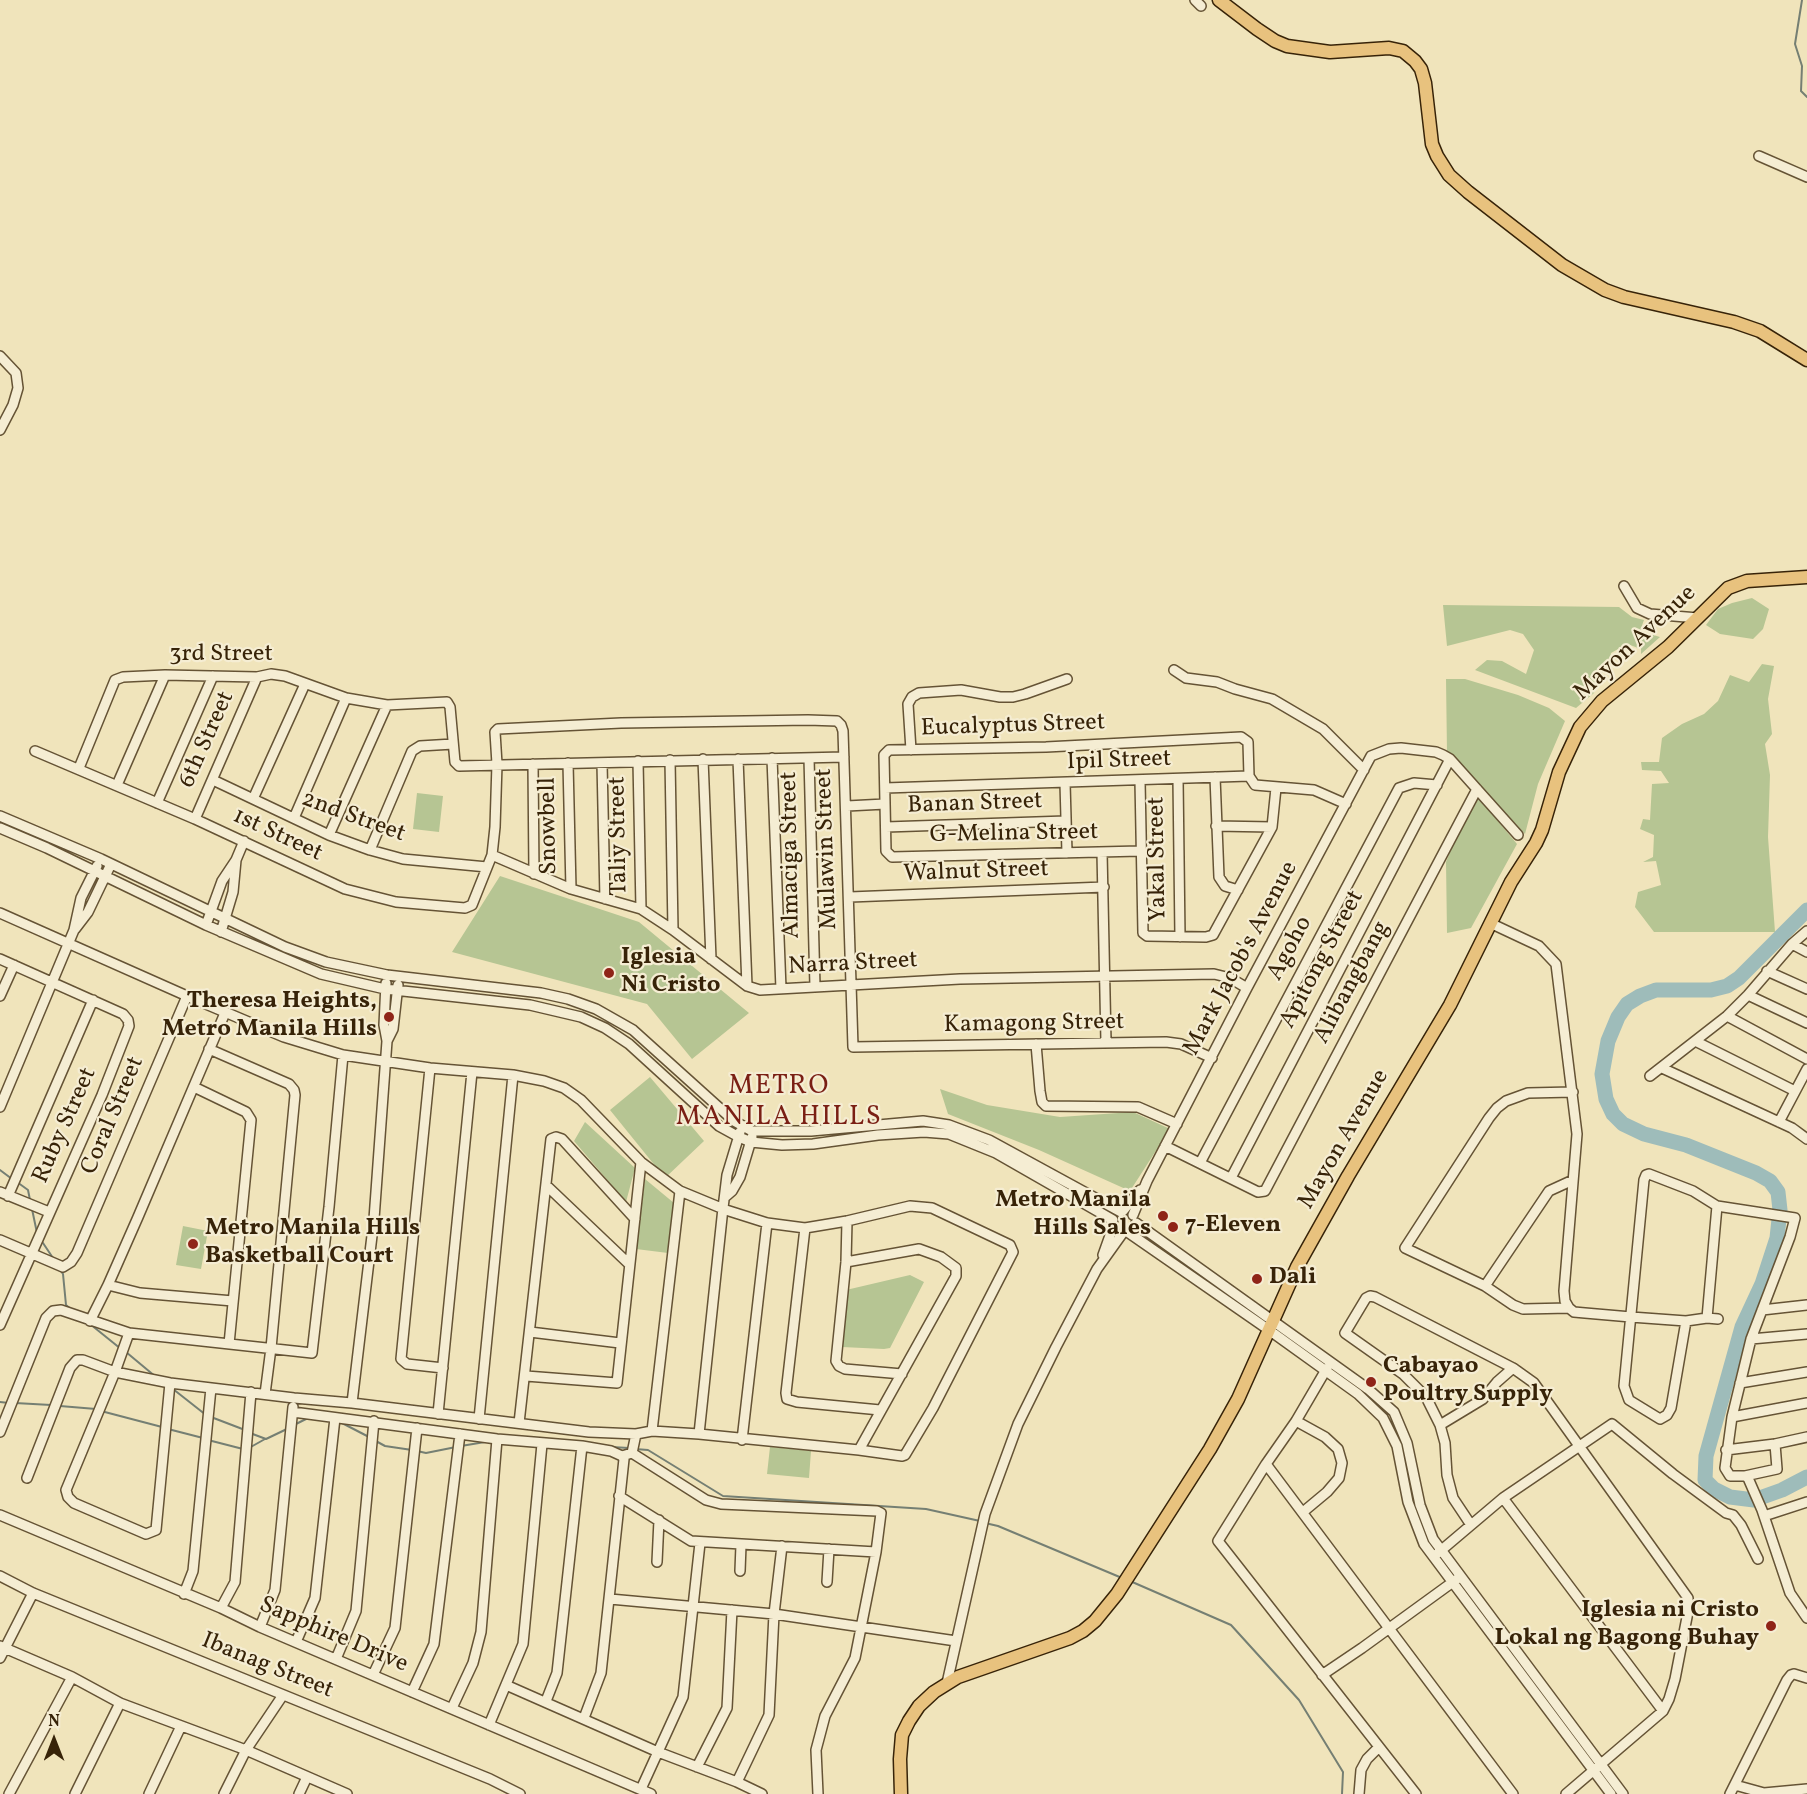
<!DOCTYPE html>
<html>
<head>
<meta charset="utf-8">
<style>
	body { margin:0 }
	#map { position:relative; width:1807px; height:1794px; overflow:hidden; background:#f0e4bb; font-family:Vollkorn,serif }
	canvas { display:block }
	.north { position:absolute; left:24px; top:1710px; width:60px; height:60px; -webkit-text-stroke:4px #f5edd3; paint-order:stroke; rotate:0deg; font-size:16px; font-weight:700; line-height:24px; text-align:center; color:#372308 }
	.north::after { content:''; display:block; margin:auto; width:21px; height:27px; background:#372308; clip-path:polygon(50% 0,100% 100%,50% 72%,0 100%) }
</style>
</head>
<body>
<div id="map">
<canvas width="1807" height="1794"></canvas>
<div class="north">N</div>
</div>
<script>
const g = document.querySelector('canvas').getContext('2d');
g.lineJoin = 'round';
function paint(path, color) {
  g.fillStyle = color;
  g.fill(path, 'evenodd');
}
function shape(rows) {
  const path = new Path2D();
  for (const r of rows) {
    path.moveTo(r[0], r[1]);
    for (let i = 2; i < r.length; i += 2) path.lineTo(r[i], r[i + 1]);
  }
  return path;
}
function stroke(path, color, width, dash) {
  g.strokeStyle = color;
  g.lineWidth = width;
  g.lineCap = dash ? 'butt' : 'round';
  g.setLineDash(dash || []);
  g.stroke(path);
}
function label(font, color, halo, rows, align = 'center') {
  g.font = font + ' Vollkorn,serif';
  g.lineWidth = 4.5;
  g.setLineDash([]);
  g.textBaseline = 'middle';
  g.strokeStyle = halo;
  g.fillStyle = color;
  for (const [text, x, y, turn = 0] of rows) {
    g.save();
    g.translate(x, y);
    g.rotate((+turn || 0) * Math.PI / 180);
    g.textAlign = isNaN(turn) ? turn : align;
    if (halo) g.strokeText(text, 0, 0);
    g.fillText(text, 0, 0);
    g.restore();
  }
}
paint(shape([
	[1752,598,1769,609,1763,629,1753,639,1720,634,1706,625,1718,609,1732,603],
	[1443,605,1619,607,1632,617,1644,620,1640,631,1660,637,1641,654,1641,649,1630,645,1620,648,1611,653,1608,669,1602,673,1594,693,1576,708,1475,670,1487,660,1502,661,1526,674,1534,650,1523,634,1510,630,1447,646],
	[1762,664,1774,666,1768,699,1772,734,1765,744,1770,775,1768,837,1775,932,1654,932,1635,907,1638,892,1661,885,1656,861,1643,862,1653,857,1654,835,1640,829,1643,819,1650,820,1652,784,1669,783,1661,771,1642,770,1641,762,1659,762,1662,738,1682,724,1704,714,1718,701,1730,675,1749,682],
	[1446,679,1465,679,1518,695,1549,708,1565,721,1538,784,1525,834,1466,770,1447,753],
	[417,793,443,796,439,832,413,829],
	[1478,797,1517,844,1471,928,1447,933,1446,862,1455,840],
	[500,876,639,922,749,1013,692,1059,647,1004,452,952],
	[650,1077,704,1141,665,1178,610,1110],
	[940,1089,987,1105,1060,1117,1133,1112,1170,1129,1130,1191,1039,1150,948,1114],
	[585,1122,635,1168,626,1202,574,1141],
	[645,1179,674,1203,668,1253,636,1249],
	[183,1226,208,1231,201,1269,176,1265],
	[910,1275,924,1282,890,1348,884,1349,842,1347,846,1290],
	[770,1447,811,1451,809,1478,767,1474]
]), '#b6c593');
stroke(shape([
	[1802,0,1795,44,1802,66,1801,91,1807,97],
	[0,1170,12,1179],
	[17,1182,28,1190,30,1200],
	[32,1209,37,1233],
	[41,1240,53,1258],
	[61,1271,63,1274,66,1305,72,1310],
	[90,1324,121,1349],
	[126,1352,156,1377],
	[173,1389,206,1415],
	[0,1402,9,1403],
	[15,1403,51,1405],
	[60,1406,96,1409],
	[101,1411,162,1427],
	[211,1417,245,1430],
	[340,1422,369,1437],
	[294,1425,308,1418],
	[168,1429,203,1438],
	[250,1433,266,1439,289,1428],
	[208,1440,243,1449],
	[374,1440,385,1446,412,1450],
	[461,1446,485,1442],
	[611,1447,629,1448],
	[249,1448,265,1439],
	[635,1449,648,1450,723,1496,926,1509,980,1521],
	[417,1451,426,1453,456,1447],
	[985,1523,998,1526,1122,1578],
	[1130,1581,1231,1625,1299,1700,1343,1772,1342,1794]
]), '#757f73', 2);
stroke(shape([
	[1807,910,1739,978,1727,986,1711,990,1656,990,1640,996,1627,1004,1618,1017,1608,1041,1602,1074,1606,1099,1613,1114,1623,1124,1644,1134,1686,1145,1756,1173,1770,1181,1778,1192,1780,1210,1777,1238,1762,1284,1742,1327,1706,1456,1705,1480,1714,1489,1730,1497,1754,1500,1782,1490,1807,1477]
]), '#9ebcba', 15);
const minor = shape([
	[1195,0,1201,6],
	[1759,156,1807,177],
	[0,356,16,373,18,388,13,405,0,430],
	[1624,586,1637,608,1650,614,1698,618],
	[1174,670,1186,678,1217,682,1235,689,1272,699,1323,729,1364,770],
	[911,750,908,704,912,697,919,693,961,690,1000,697,1013,697,1025,694,1067,679],
	[35,751,195,819,345,889,396,902,465,908,472,905,492,855,495,827,497,764,495,732,498,729,621,723,808,720,837,721,841,725,843,731,853,1047,1166,1042,1181,1044,1212,1058],
	[772,758,781,989],
	[809,758,815,987],
	[703,759,711,959],
	[738,759,747,986],
	[670,760,673,930],
	[638,761,641,909],
	[568,763,571,889],
	[602,763,605,899],
	[533,764,534,874],
	[79,768,115,680,123,677,165,675,257,677,271,674,285,676,346,698,387,705,447,702,450,707,455,762,459,766,844,757],
	[1215,777,1219,877,1225,886,1238,890],
	[1178,779,1180,937],
	[213,780,329,835,370,850,403,859,487,867],
	[1140,781,1143,933,1147,936,1206,937,1213,935,1272,827,1276,788],
	[1065,783,1067,853],
	[117,785,165,675],
	[885,788,1249,776,1255,785,1314,790,1346,804],
	[253,799,305,684],
	[157,803,213,676],
	[847,806,885,804],
	[0,816,101,859,285,947,326,962,387,975,541,993,568,999,596,1009,633,1030,734,1121,752,1131,811,1131,923,1121,949,1125,989,1140,1121,1212],
	[294,818,346,698],
	[195,819,257,677],
	[1216,826,1272,827],
	[886,827,1066,821],
	[0,828,47,848,206,925,321,974,385,989,530,1005,581,1017,605,1028,629,1044,719,1126,739,1137,751,1142,782,1145,813,1144,878,1135,924,1132,949,1134,996,1153,1113,1220],
	[329,835,387,705],
	[370,850,412,751,420,746,453,744],
	[1140,851,892,857,886,851,884,755,889,750,1046,747,1241,737,1248,742,1249,776],
	[1102,852,1106,1042],
	[492,855,571,889,641,909,673,930,747,986,760,990,960,979,1214,974,1230,978,1247,988],
	[850,897,1104,887],
	[0,913,187,996,77,1253,71,1262,63,1267,0,1240],
	[1490,923,1539,946,1556,964,1577,1134,1564,1291,1565,1301,1569,1308],
	[206,925,222,881,236,860,244,841],
	[75,929,88,912,111,864],
	[221,932,233,892,236,860],
	[1792,944,1807,952],
	[0,959,123,1014,128,1020,129,1026,102,1095,0,1325],
	[1767,971,1807,989],
	[1748,995,1807,1023],
	[0,996,14,965],
	[1727,1016,1807,1059],
	[387,1041,393,1029,398,985],
	[1695,1041,1795,1091],
	[1036,1044,1040,1091,1042,1102,1046,1106,1138,1107,1177,1124],
	[209,1049,289,1084,294,1090,295,1095,271,1348,265,1394],
	[430,1068,401,1359,407,1364,443,1368],
	[1662,1068,1792,1128,1807,1139],
	[1650,1076,1727,1016,1748,995,1792,944,1807,931],
	[194,1087,246,1112,251,1120,229,1344],
	[1573,1092,1528,1093,1506,1101,1497,1108,1489,1118,1405,1248,1485,1286,1513,1305,1523,1309,1569,1308,1574,1312,1585,1313,1631,1317,1686,1321,1707,1318,1718,1319],
	[0,1107,74,930,81,898,97,866],
	[1779,1122,1807,1069],
	[1165,1146,1258,1192,1265,1191,1477,789],
	[1200,1163,1399,788,1414,783,1437,785],
	[1231,1178,1450,759],
	[547,1186,629,1264],
	[0,1192,49,1212],
	[8,1196,93,1000],
	[725,1197,732,1191,740,1177,752,1137],
	[1123,1211,1140,1190],
	[1133,1215,1147,1181,1247,988,1371,756,1389,749,1401,748,1436,752,1443,755,1450,759,1518,835],
	[847,1221,846,1262,836,1361,839,1366,845,1369,902,1374],
	[1136,1223,1368,1389,1394,1412,1407,1443,1420,1505,1433,1539,1623,1794],
	[805,1228,786,1393,787,1399,797,1402,880,1410],
	[1129,1233,1269,1330,1358,1394,1383,1418,1397,1446,1408,1502,1424,1544,1611,1794],
	[1103,1255,1113,1227],
	[846,1262,919,1249,941,1257,956,1268,956,1276,859,1450],
	[108,1285,140,1293,233,1301],
	[1485,1286,1549,1191,1573,1180],
	[1762,1310,1807,1305],
	[1707,1318,1717,1206],
	[90,1321,108,1285,138,1217,225,1013],
	[1686,1321,1671,1408,1667,1415,1660,1419,1629,1400,1624,1386,1644,1180,1646,1175,1649,1174,1693,1191,1717,1206,1795,1218,1790,1237,1751,1339,1732,1417,1725,1468,1730,1476,1745,1476,1748,1478,1762,1510,1790,1593,1807,1618],
	[530,1332,620,1343],
	[129,1333,115,1372,66,1490,68,1497,74,1503,146,1534,156,1530,170,1383],
	[1751,1339,1807,1334],
	[1327,1368,1296,1421,1266,1464,1218,1541,1416,1794],
	[526,1376,617,1383,641,1162],
	[1740,1383,1807,1372],
	[352,1403,374,1219,387,1041,384,1025,386,983],
	[293,1412,497,1439,582,1446,611,1451,622,1456,632,1453],
	[438,1414,472,1072],
	[1732,1417,1807,1403],
	[479,1419,513,1075],
	[1296,1421,1325,1437,1338,1449,1342,1463,1339,1478,1327,1492,1303,1512],
	[519,1423,551,1139,556,1137,562,1139,635,1219],
	[1440,1425,1483,1399,1497,1382,1513,1368],
	[652,1431,680,1191],
	[0,1432,46,1318,53,1311,61,1310,129,1333,312,1353,329,1207,343,1055],
	[636,1434,632,1453,706,1500,721,1504,877,1511,881,1513,876,1552,855,1658,825,1716,816,1750,818,1794],
	[699,1434,723,1208,727,1175,740,1132],
	[742,1440,767,1223],
	[1726,1450,1775,1444,1807,1437],
	[1266,1464,1513,1794],
	[1745,1476,1777,1469,1775,1444],
	[27,1478,70,1368,77,1360,83,1360,115,1372,170,1383,294,1398,352,1403,589,1432,636,1434,652,1431,699,1434,859,1450,902,1456,905,1455,933,1408,1013,1252,1010,1245,932,1208,910,1206,847,1221,805,1228,767,1223,726,1210,680,1191,641,1162,581,1100,564,1088,544,1081,513,1075,430,1068,343,1055,284,1037,187,996],
	[619,1496,691,1541,876,1552],
	[1503,1498,1663,1711],
	[0,1515,221,1608,260,1627,651,1794],
	[1764,1516,1807,1502],
	[1471,1525,1453,1498,1447,1475,1445,1443,1440,1425,1426,1397,1403,1374,1345,1333,1366,1298,1370,1296,1375,1297,1513,1368,1534,1383,1688,1598,1688,1612,1675,1679,1669,1699,1663,1711,1566,1794],
	[1438,1553,1503,1498,1612,1424,1673,1474,1726,1513,1733,1515,1741,1525,1758,1559],
	[657,1562,659,1520],
	[740,1571,741,1545],
	[0,1576,33,1593,490,1779,520,1794],
	[827,1582,829,1549],
	[184,1594,193,1571,211,1388],
	[610,1599,774,1614,956,1641],
	[221,1608,235,1582,251,1392],
	[260,1627,275,1590,293,1407],
	[296,1642,315,1598,335,1418],
	[0,1646,72,1677,120,1703,246,1750,347,1794],
	[0,1658,33,1593],
	[336,1659,356,1611,374,1421],
	[373,1675,395,1628,417,1428],
	[1322,1675,1362,1648,1457,1579],
	[947,1683,985,1514,1018,1424,1056,1347,1097,1269,1122,1234],
	[506,1685,658,1752,737,1782,762,1794],
	[412,1692,434,1644,460,1434],
	[546,1701,557,1673,582,1446],
	[452,1708,473,1663,481,1632,497,1439],
	[584,1718,601,1673,624,1459,622,1456],
	[489,1725,523,1644,542,1444],
	[697,1767,727,1708,732,1610],
	[737,1782,769,1715,774,1614,782,1546],
	[1735,1785,1764,1793,1807,1789],
	[641,1789,683,1697,700,1543],
	[9,1794,72,1677],
	[75,1794,120,1703],
	[149,1794,181,1726],
	[224,1794,246,1750,283,1695],
	[299,1794,307,1777],
	[1359,1794,1361,1770,1367,1759,1379,1747],
	[1730,1794,1787,1680,1791,1675,1794,1674,1807,1678]
]);
const major = shape([
	[1219,0,1257,29,1275,41,1287,46,1330,52,1389,48,1403,51,1415,61,1421,69,1425,83,1432,144,1437,156,1449,175,1468,192,1562,265,1605,290,1624,297,1734,322,1760,331,1807,360],
	[901,1794,900,1759,902,1735,909,1721,919,1706,934,1692,958,1677,1070,1638,1083,1631,1095,1621,1117,1594,1210,1449,1238,1399,1297,1267,1348,1176,1450,1005,1511,882,1536,843,1542,830,1559,772,1580,727,1602,701,1668,647,1728,588,1747,581,1807,577]
]);
stroke(minor, '#655335', 12);
stroke(major, '#372308', 15);
stroke(minor, '#f5edd3', 9);
stroke(major, '#e8c27e', 12);
for (const [x, y, r, color] of [
	[609,973,6,"#8f2418"],
	[389,1017,6,"#8f2418"],
	[1163,1216,6,"#8f2418"],
	[1173,1227,6,"#8f2418"],
	[193,1244,6,"#8f2418"],
	[1257,1279,6,"#8f2418"],
	[1371,1382,6,"#8f2418"],
	[1771,1626,6,"#8f2418"]
]) {
  const dot = new Path2D();
  dot.arc(x, y, r, 0, 2 * Math.PI);
  g.fillStyle = color;
  g.fill(dot);
  stroke(dot, '#f5edd3', 2);
}
label('24px', '#372308', '#f5edd3', [
	["Mayon Avenue",1636,644,-43],
	["3rd Street",221,656],
	["Eucalyptus Street",1013,727,-2],
	["6th Street",208,740,-66],
	["Ipil Street",1119,762,-2],
	["Banan Street",975,805,-2],
	["2nd Street",353,818,20],
	["Snowbell",550,826,-91],
	["G-Melina Street",1014,835,-1],
	["1st Street",277,836,25],
	["Taliy Street",620,836,-91],
	["Mulawin Street",828,849,-92],
	["Almaciga Street",792,855,-91],
	["Yakal Street",1159,859,-91],
	["Walnut Street",976,873,-2],
	["Agoho",1291,949,-62],
	["Mark Jacob's Avenue",1242,959,-62],
	["Apitong Street",1323,960,-62],
	["Narra Street",853,965,-3],
	["Alibangbang",1353,983,-62],
	["Kamagong Street",1034,1025,-1],
	["Coral Street",114,1116,-67],
	["Ruby Street",66,1126,-66],
	["Mayon Avenue",1345,1140,-60],
	["Sapphire Drive",333,1636,23],
	["Ibanag Street",267,1667,22]
]);
label('bold 24px', '#372308', '#f5edd3', [
	["Iglesia",621,959],
	["Ni Cristo",621,987],
	["Theresa Heights,",377,1003,"right"],
	["Metro Manila Hills",377,1031,"right"],
	["Metro Manila",1151,1202,"right"],
	["Hills Sales",1151,1230,"right"],
	["7-Eleven",1185,1227],
	["Metro Manila Hills",205,1230],
	["Basketball Court",205,1258],
	["Dali",1269,1279],
	["Cabayao",1383,1368],
	["Poultry Supply",1383,1396],
	["Iglesia ni Cristo",1759,1612,"right"],
	["Lokal ng Bagong Buhay",1759,1640,"right"]
], 'left');
g.letterSpacing = '1.5px';
label('27px', '#7a1f14', '#f5edd3', [
	["METRO",779,1088],
	["MANILA HILLS",779,1119]
]);
g.letterSpacing = '0px';
</script>
</body>
</html>
